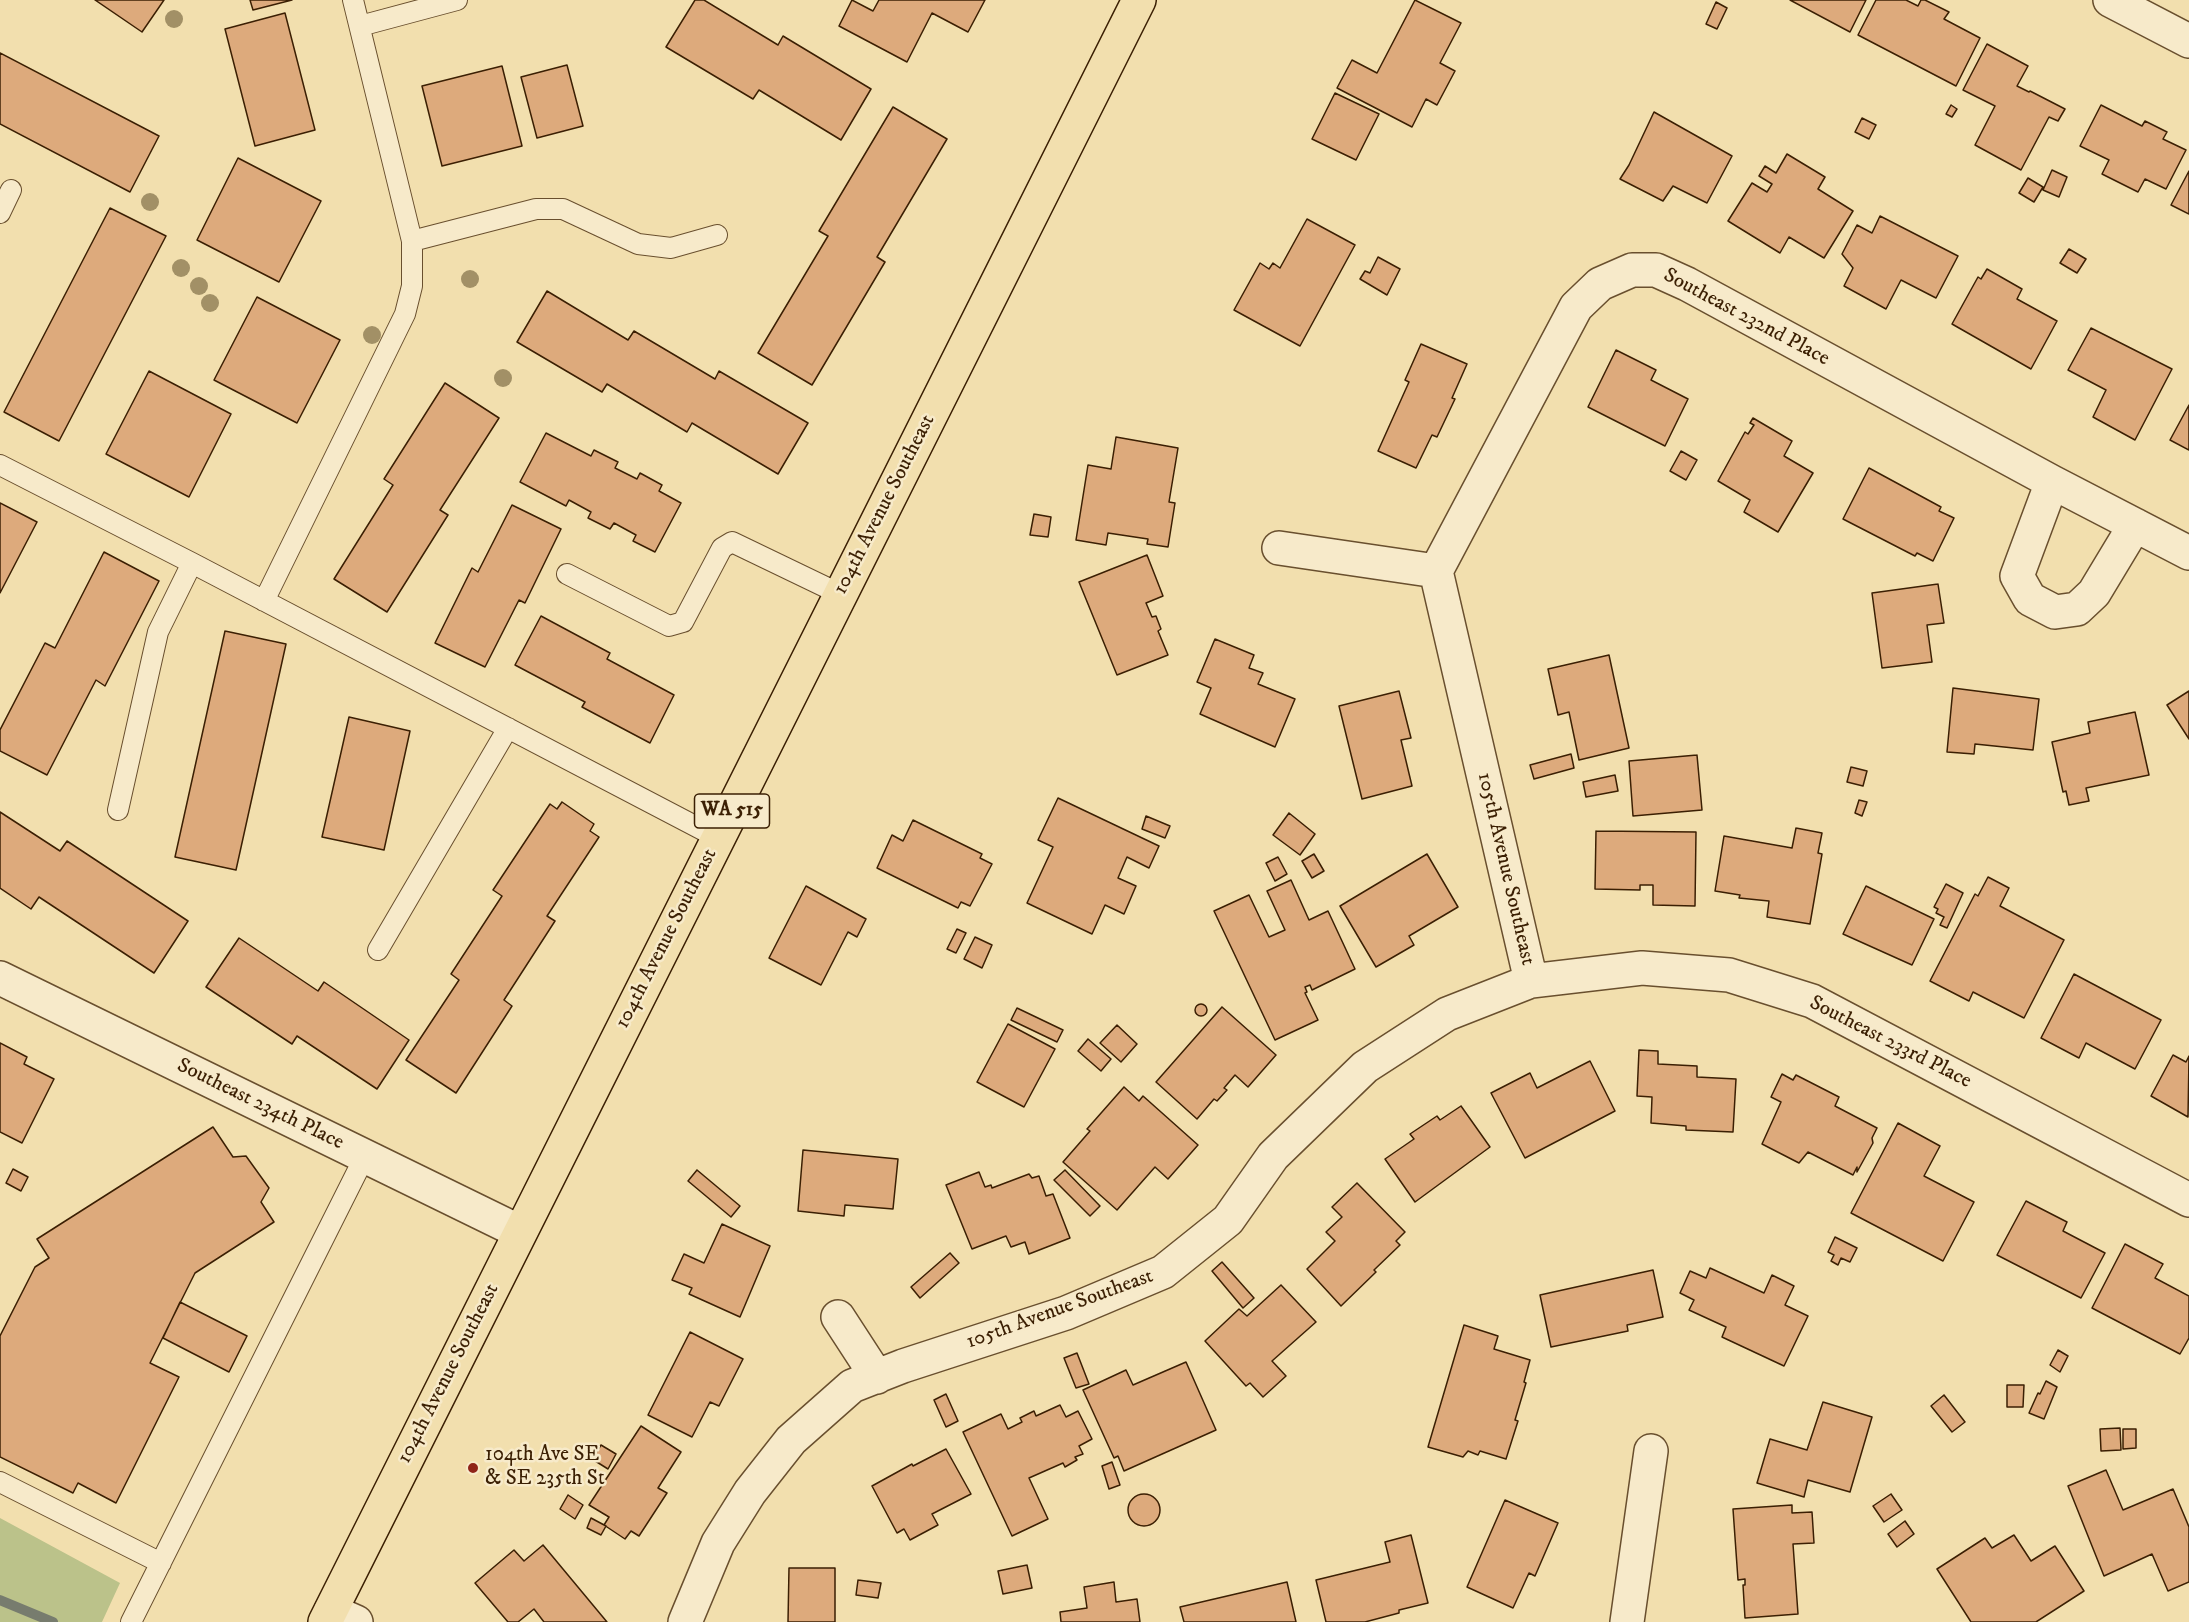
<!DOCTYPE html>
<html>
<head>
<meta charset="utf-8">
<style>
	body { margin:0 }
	canvas { display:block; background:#f2dfae }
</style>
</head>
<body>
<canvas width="2189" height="1622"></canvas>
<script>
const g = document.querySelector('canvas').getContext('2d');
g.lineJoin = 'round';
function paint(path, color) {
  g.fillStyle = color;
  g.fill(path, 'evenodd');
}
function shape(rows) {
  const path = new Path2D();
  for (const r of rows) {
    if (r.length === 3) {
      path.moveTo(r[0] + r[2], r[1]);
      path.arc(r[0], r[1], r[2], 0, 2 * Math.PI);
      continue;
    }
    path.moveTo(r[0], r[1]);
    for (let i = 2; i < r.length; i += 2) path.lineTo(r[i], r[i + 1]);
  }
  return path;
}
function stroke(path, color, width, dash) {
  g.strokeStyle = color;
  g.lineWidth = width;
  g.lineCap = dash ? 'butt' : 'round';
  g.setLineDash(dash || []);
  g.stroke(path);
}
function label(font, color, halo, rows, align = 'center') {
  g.font = font + ' "IM FELL DW Pica",serif';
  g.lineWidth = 5;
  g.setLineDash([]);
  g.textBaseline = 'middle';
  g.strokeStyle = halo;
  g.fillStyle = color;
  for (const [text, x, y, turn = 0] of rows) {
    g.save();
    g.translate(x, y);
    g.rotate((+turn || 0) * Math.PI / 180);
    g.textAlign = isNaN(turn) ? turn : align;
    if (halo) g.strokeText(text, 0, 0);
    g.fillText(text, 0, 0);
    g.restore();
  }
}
paint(shape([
	[0,1518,120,1583,102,1622,0,1622]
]), '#bbc28a');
stroke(shape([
	[0,1600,53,1622]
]), '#777c6e', 10);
const building = shape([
	[95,0,164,0,142,32,95,0],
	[250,0,292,0,253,10,250,0],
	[695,0,704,0,778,45,783,36,871,89,841,140,759,90,753,99,666,47,695,0],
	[852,0,873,11,879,0,985,0,968,32,932,13,907,62,839,26,852,0],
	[1415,0,1461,23,1440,63,1455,71,1437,105,1426,99,1412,127,1337,88,1352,60,1377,73,1415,0],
	[1790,0,1866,0,1850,32,1790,0],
	[1876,0,1906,0,1918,6,1921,0,1925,0,1949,12,1944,19,1980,38,1956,86,1858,35,1876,0],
	[1716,2,1727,8,1717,29,1706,24,1716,2],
	[285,13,315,130,255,146,225,29,285,13],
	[1987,44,2028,66,2017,86,2029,92,2030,91,2065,109,2058,121,2049,117,2021,170,1975,145,1995,106,1963,90,1987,44],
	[0,53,159,136,130,192,0,124,0,53],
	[567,65,583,126,537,138,521,77,567,65],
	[502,66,522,146,442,166,422,86,502,66],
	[1335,93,1379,114,1356,160,1312,139,1335,93],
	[1951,105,1957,109,1952,117,1946,114,1951,105],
	[2101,105,2142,126,2145,121,2167,132,2163,139,2186,150,2166,189,2145,179,2138,192,2102,174,2109,160,2080,146,2101,105],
	[893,107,947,139,877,257,885,262,812,385,758,353,828,236,819,231,893,107],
	[1654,112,1732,156,1707,203,1673,186,1663,201,1620,179,1629,165,1654,112],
	[1862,118,1876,125,1869,139,1855,132,1862,118],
	[1787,154,1825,177,1818,189,1853,211,1824,258,1789,237,1780,253,1728,221,1752,183,1767,192,1772,184,1759,176,1765,166,1776,173,1787,154],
	[238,158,321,201,279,282,197,240,238,158],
	[2052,170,2067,177,2059,197,2043,190,2052,170],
	[2189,171,2189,214,2171,205,2189,171],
	[2028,178,2043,187,2034,202,2019,193,2028,178],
	[110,208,166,236,59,441,4,412,110,208],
	[1880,216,1958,256,1936,298,1901,280,1886,309,1844,286,1853,268,1842,254,1857,225,1872,233,1880,216],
	[1307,219,1355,245,1300,346,1234,310,1260,263,1269,269,1273,263,1280,268,1307,219],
	[2069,249,2086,259,2077,273,2060,263,2069,249],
	[1378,257,1400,269,1387,295,1360,279,1365,271,1370,273,1378,257],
	[1987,269,2022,289,2017,299,2057,321,2031,369,1952,324,1978,277,1981,279,1987,269],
	[547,291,628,340,634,331,715,379,719,371,808,423,778,474,692,423,687,432,607,384,602,392,517,342,547,291],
	[257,297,340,340,297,423,214,380,257,297],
	[2091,328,2172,369,2135,440,2093,417,2106,390,2068,370,2091,328],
	[1421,344,1467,364,1452,398,1455,399,1437,437,1432,435,1416,468,1378,451,1409,382,1405,380,1421,344],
	[1616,350,1656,370,1651,380,1688,399,1665,446,1588,407,1616,350],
	[149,371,231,414,189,497,106,454,149,371],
	[445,383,499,418,440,510,448,515,387,612,334,579,393,485,384,479,445,383],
	[2189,405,2189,450,2170,440,2189,405],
	[1753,418,1792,441,1784,456,1813,473,1778,532,1744,512,1750,500,1718,481,1745,432,1748,434,1754,425,1750,423,1753,418],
	[546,433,591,456,594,450,618,462,615,468,637,479,640,473,662,485,659,491,681,503,655,552,633,541,636,535,614,523,610,529,588,518,591,512,569,500,566,506,520,482,546,433],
	[1116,437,1178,448,1169,502,1175,503,1168,547,1147,544,1148,539,1108,533,1106,545,1076,540,1088,465,1111,469,1116,437],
	[1681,451,1697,460,1686,480,1670,471,1681,451],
	[1869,468,1941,507,1939,511,1954,518,1933,561,1917,553,1915,556,1843,519,1869,468],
	[0,503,37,522,0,593,0,503],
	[512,505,561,529,525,603,519,600,485,667,435,643,472,568,478,572,512,505],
	[1034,514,1051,517,1048,537,1030,535,1034,514],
	[104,552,159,581,105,686,96,680,47,775,0,751,0,730,45,643,55,648,104,552],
	[1147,555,1163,596,1146,603,1152,617,1156,616,1161,629,1158,631,1168,655,1117,675,1079,582,1147,555],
	[1938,584,1944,623,1927,625,1932,662,1882,668,1872,593,1938,584],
	[541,616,610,653,607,659,674,695,650,743,582,707,585,702,515,665,541,616],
	[225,631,286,644,236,870,175,857,225,631],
	[1215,639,1254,655,1249,668,1263,673,1258,684,1295,699,1275,747,1200,714,1211,688,1197,682,1215,639],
	[1609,655,1629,748,1579,760,1569,712,1558,715,1548,669,1609,655],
	[1953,688,2039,699,2033,750,1975,744,1974,754,1947,752,1953,688],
	[1399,691,1411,738,1401,740,1412,786,1362,799,1339,706,1399,691],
	[2189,691,2189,739,2167,705,2189,691],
	[2135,712,2149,775,2086,788,2089,801,2069,805,2066,791,2063,792,2052,742,2090,733,2088,722,2135,712],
	[349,717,410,731,384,850,322,837,349,717],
	[1571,754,1574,768,1534,779,1530,765,1571,754],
	[1697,755,1702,810,1633,816,1629,761,1697,755],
	[1851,767,1867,771,1863,786,1847,782,1851,767],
	[1615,775,1618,791,1586,797,1583,782,1615,775],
	[1058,798,1159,846,1149,868,1127,857,1118,878,1136,886,1124,914,1105,905,1092,934,1027,903,1053,847,1038,840,1058,798],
	[1859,800,1867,802,1862,816,1855,813,1859,800],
	[562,802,594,824,590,831,599,837,547,916,555,921,504,1000,512,1006,456,1093,406,1060,459,980,451,974,502,896,493,890,550,804,557,809,562,802],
	[0,812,60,851,67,841,188,921,154,973,39,897,31,909,0,888,0,812],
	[1289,813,1315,834,1300,855,1273,835,1289,813],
	[1146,816,1170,826,1165,838,1142,829,1146,816],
	[913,820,982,854,980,858,992,864,970,906,961,902,958,908,877,868,892,835,903,841,913,820],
	[1796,828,1822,833,1818,853,1822,854,1810,924,1767,917,1769,901,1739,898,1740,895,1715,891,1724,836,1792,848,1796,828],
	[1596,831,1696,832,1695,906,1653,905,1653,885,1640,885,1640,890,1595,889,1596,831],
	[1314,854,1324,871,1312,878,1302,861,1314,854],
	[1427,854,1458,907,1409,936,1414,945,1376,967,1340,906,1427,854],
	[1278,857,1287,874,1275,881,1266,863,1278,857],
	[1988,877,2009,888,2000,906,2064,940,2024,1018,1973,992,1969,1001,1930,981,1975,894,1978,896,1988,877],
	[1291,880,1309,920,1328,911,1355,969,1312,990,1310,985,1305,987,1307,992,1305,993,1318,1020,1275,1040,1214,911,1249,895,1269,937,1285,930,1267,891,1291,880],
	[1946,884,1963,893,1947,928,1940,925,1944,917,1936,913,1938,909,1934,907,1946,884],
	[806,886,866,919,857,937,848,932,821,985,769,958,806,886],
	[1866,886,1934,919,1912,965,1843,934,1866,886],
	[957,929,966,933,956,953,947,949,957,929],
	[975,937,992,945,982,968,964,959,975,937],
	[239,938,318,991,324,982,409,1040,377,1089,297,1036,292,1044,206,987,239,938],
	[2074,974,2161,1020,2135,1069,2086,1043,2079,1058,2041,1038,2074,974],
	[1201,1010,6],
	[1222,1007,1276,1055,1248,1087,1235,1075,1224,1088,1227,1090,1217,1101,1214,1099,1197,1119,1156,1082,1222,1007],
	[1017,1008,1063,1030,1057,1042,1011,1020,1017,1008],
	[1008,1024,1055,1049,1024,1107,977,1082,1008,1024],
	[1117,1025,1137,1044,1121,1062,1100,1043,1117,1025],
	[1088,1039,1111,1059,1101,1071,1078,1051,1088,1039],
	[0,1043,27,1057,24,1064,54,1079,22,1143,0,1132,0,1043],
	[1639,1050,1658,1051,1658,1064,1697,1066,1697,1077,1736,1079,1733,1132,1686,1130,1686,1126,1651,1123,1652,1097,1637,1096,1639,1050],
	[2173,1055,2186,1062,2189,1056,2188,1117,2151,1096,2173,1055],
	[1590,1061,1615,1111,1525,1158,1491,1093,1530,1073,1537,1088,1590,1061],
	[1782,1074,1793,1080,1796,1075,1839,1097,1835,1106,1877,1128,1872,1138,1873,1143,1857,1172,1857,1167,1853,1175,1808,1152,1799,1163,1762,1144,1781,1102,1771,1097,1782,1074],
	[1124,1087,1139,1101,1143,1096,1198,1145,1168,1179,1155,1167,1117,1210,1063,1162,1090,1131,1087,1129,1124,1087],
	[1461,1106,1490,1147,1415,1202,1385,1159,1414,1139,1410,1134,1437,1116,1440,1120,1461,1106],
	[1898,1123,1940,1146,1924,1176,1974,1202,1943,1261,1851,1213,1898,1123],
	[213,1127,233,1157,246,1156,269,1188,261,1202,274,1222,195,1273,150,1363,179,1377,116,1503,78,1483,73,1493,0,1457,0,1336,35,1267,49,1258,37,1239,213,1127],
	[803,1150,898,1159,893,1209,845,1205,844,1216,798,1211,803,1150],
	[13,1169,28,1177,21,1191,6,1183,13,1169],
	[697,1170,740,1206,731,1217,688,1181,697,1170],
	[1065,1170,1100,1206,1090,1216,1054,1180,1065,1170],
	[979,1172,985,1187,991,1185,992,1188,1029,1174,1032,1178,1039,1176,1046,1196,1053,1194,1070,1238,1029,1254,1025,1242,1011,1247,1006,1236,972,1249,946,1185,979,1172],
	[1357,1183,1405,1232,1396,1241,1400,1245,1374,1270,1376,1272,1341,1306,1307,1269,1335,1241,1326,1232,1342,1217,1332,1207,1357,1183],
	[2026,1201,2067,1222,2063,1231,2105,1253,2081,1298,1997,1255,2026,1201],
	[722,1224,770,1246,740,1317,689,1294,692,1288,672,1280,684,1254,704,1263,722,1224],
	[1835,1237,1857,1248,1850,1262,1841,1258,1838,1265,1831,1261,1834,1255,1828,1252,1835,1237],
	[2125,1244,2163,1264,2155,1278,2189,1296,2189,1338,2180,1354,2092,1308,2125,1244],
	[950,1253,959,1263,920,1298,911,1287,950,1253],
	[1222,1262,1254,1298,1243,1308,1212,1271,1222,1262],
	[1710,1268,1764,1293,1772,1275,1794,1286,1785,1305,1808,1316,1784,1366,1722,1337,1726,1327,1689,1310,1694,1300,1680,1293,1690,1271,1706,1278,1710,1268],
	[1653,1270,1663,1317,1627,1325,1628,1331,1551,1347,1540,1295,1653,1270],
	[1281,1285,1316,1322,1272,1361,1286,1376,1263,1397,1250,1383,1246,1386,1205,1341,1239,1309,1247,1316,1281,1285],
	[180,1302,247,1336,229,1372,163,1338,180,1302],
	[1464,1325,1498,1336,1494,1349,1530,1360,1524,1382,1526,1383,1515,1420,1518,1421,1506,1459,1480,1451,1478,1455,1468,1451,1463,1457,1428,1447,1464,1325],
	[690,1332,743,1359,719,1406,710,1402,692,1437,648,1415,690,1332],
	[2058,1350,2068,1356,2060,1372,2050,1365,2058,1350],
	[1077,1353,1089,1384,1076,1388,1064,1358,1077,1353],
	[1186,1362,1216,1430,1124,1471,1118,1456,1114,1458,1083,1390,1126,1370,1133,1385,1186,1362],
	[2046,1381,2057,1387,2044,1419,2029,1413,2038,1393,2040,1394,2046,1381],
	[2007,1385,2024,1385,2023,1407,2007,1407,2007,1385],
	[946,1394,958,1421,946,1427,934,1400,946,1394],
	[1944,1395,1965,1422,1952,1432,1931,1406,1944,1395],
	[1823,1402,1872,1417,1850,1492,1808,1480,1804,1497,1757,1483,1770,1439,1807,1450,1823,1402],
	[1060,1405,1066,1417,1078,1411,1092,1439,1079,1446,1083,1454,1075,1457,1077,1460,1065,1467,1063,1463,1029,1478,1048,1519,1012,1536,963,1432,1001,1414,1008,1429,1022,1422,1020,1418,1034,1411,1036,1416,1060,1405],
	[641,1426,681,1452,658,1488,667,1493,639,1536,631,1531,625,1539,604,1525,609,1517,589,1505,641,1426],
	[2120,1428,2121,1450,2101,1451,2100,1429,2120,1428],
	[2123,1429,2136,1429,2136,1448,2123,1449,2123,1429],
	[601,1445,616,1454,608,1469,592,1459,601,1445],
	[946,1449,971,1494,932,1514,938,1525,910,1540,904,1529,897,1533,872,1486,912,1464,913,1466,946,1449],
	[1112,1462,1120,1485,1109,1489,1102,1466,1112,1462],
	[2106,1470,2123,1510,2173,1489,2189,1527,2189,1582,2168,1591,2152,1554,2104,1576,2068,1486,2106,1470],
	[1891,1494,1902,1510,1884,1522,1873,1506,1891,1494],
	[1144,1510,16],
	[568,1495,583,1505,575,1519,560,1509,568,1495],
	[1505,1500,1558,1523,1535,1576,1529,1573,1513,1608,1467,1587,1505,1500],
	[1792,1505,1792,1513,1812,1512,1814,1543,1793,1544,1798,1614,1745,1618,1743,1585,1745,1585,1745,1579,1738,1580,1733,1509,1792,1505],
	[591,1518,606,1526,601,1535,587,1528,591,1518],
	[1905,1521,1914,1534,1897,1547,1888,1534,1905,1521],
	[1411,1535,1428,1603,1399,1610,1399,1613,1365,1622,1326,1622,1316,1580,1390,1562,1385,1542,1411,1535],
	[2014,1535,2031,1561,2055,1546,2084,1591,2036,1622,1971,1622,1937,1569,1985,1538,1992,1548,2014,1535],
	[543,1545,607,1622,544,1622,534,1609,518,1622,508,1622,475,1583,514,1550,524,1561,543,1545],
	[1027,1565,1032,1588,1003,1594,998,1571,1027,1565],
	[789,1568,835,1568,835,1622,788,1622,789,1568],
	[858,1580,881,1583,878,1598,856,1595,858,1580],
	[1114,1582,1116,1602,1137,1599,1140,1622,1061,1622,1060,1612,1087,1608,1084,1587,1114,1582],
	[1287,1582,1296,1622,1184,1622,1180,1607,1287,1582]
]);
paint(building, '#ddaa7c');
stroke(building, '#3b1f03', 1.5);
const lane = shape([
	[360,26,457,0],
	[0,213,11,190],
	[412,241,536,209,563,209,638,244,671,248,717,235],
	[0,465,192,563,718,838],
	[567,574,669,626,683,622,722,548,732,542,840,594],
	[264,601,405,314,412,286,412,241,353,0],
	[118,810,158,632,192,563],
	[378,950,508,728],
	[0,1482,161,1563],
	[131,1622,365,1156]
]);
const street = shape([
	[2110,0,2189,41],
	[2052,482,2017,576,2030,599,2055,612,2077,609,2094,593,2135,525],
	[1279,548,1436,571,1531,981],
	[1436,571,1576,307,1600,284,1632,270,1656,270,1687,284,2052,482,2189,553],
	[0,978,520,1232],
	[838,1317,877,1377],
	[331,1611,356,1622],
	[685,1622,718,1543,750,1492,791,1440,852,1386,903,1366,1066,1313,1163,1272,1228,1220,1273,1156,1365,1067,1447,1014,1531,981,1642,968,1729,975,1812,1001,2189,1200],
	[1627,1622,1651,1451]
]);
const primary = shape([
	[325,1622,1139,0]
]);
stroke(lane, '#694f2e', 22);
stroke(street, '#694f2e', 36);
stroke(primary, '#3b1f03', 36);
stroke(lane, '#f7eaca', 20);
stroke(street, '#f7eaca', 33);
stroke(primary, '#f2dfae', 33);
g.fillStyle = '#a29066';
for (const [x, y] of [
	[174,19],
	[150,202],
	[181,268],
	[470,279],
	[199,286],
	[210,303],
	[372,335],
	[503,378]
]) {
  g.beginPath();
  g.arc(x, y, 9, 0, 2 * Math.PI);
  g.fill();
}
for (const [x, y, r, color] of [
	[473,1468,6,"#8f2418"]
]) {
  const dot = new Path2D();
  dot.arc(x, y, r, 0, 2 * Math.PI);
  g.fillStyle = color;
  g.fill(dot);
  stroke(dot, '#f7eaca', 2);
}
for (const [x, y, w] of [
	[732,811,75]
]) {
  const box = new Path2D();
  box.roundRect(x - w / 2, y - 17, w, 34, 4.5);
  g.fillStyle = '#f7eaca';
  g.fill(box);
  stroke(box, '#3b1f03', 1.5);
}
label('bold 20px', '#3b1f03', null, [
	["WA 515",732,811]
]);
label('21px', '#3b1f03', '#f7eaca', [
	["Southeast 232nd Place",1746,318,28],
	["104th Avenue Southeast",885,505,-63],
	["105th Avenue Southeast",1505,869,77],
	["104th Avenue Southeast",667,939,-63],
	["Southeast 233rd Place",1890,1043,27],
	["Southeast 234th Place",260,1105,26],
	["105th Avenue Southeast",1060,1310,-20],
	["104th Avenue Southeast",449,1374,-63]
]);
label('21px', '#3b1f03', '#f7eaca', [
	["104th Ave SE",485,1456],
	["& SE 235th St",485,1480]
], 'left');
</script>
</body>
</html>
